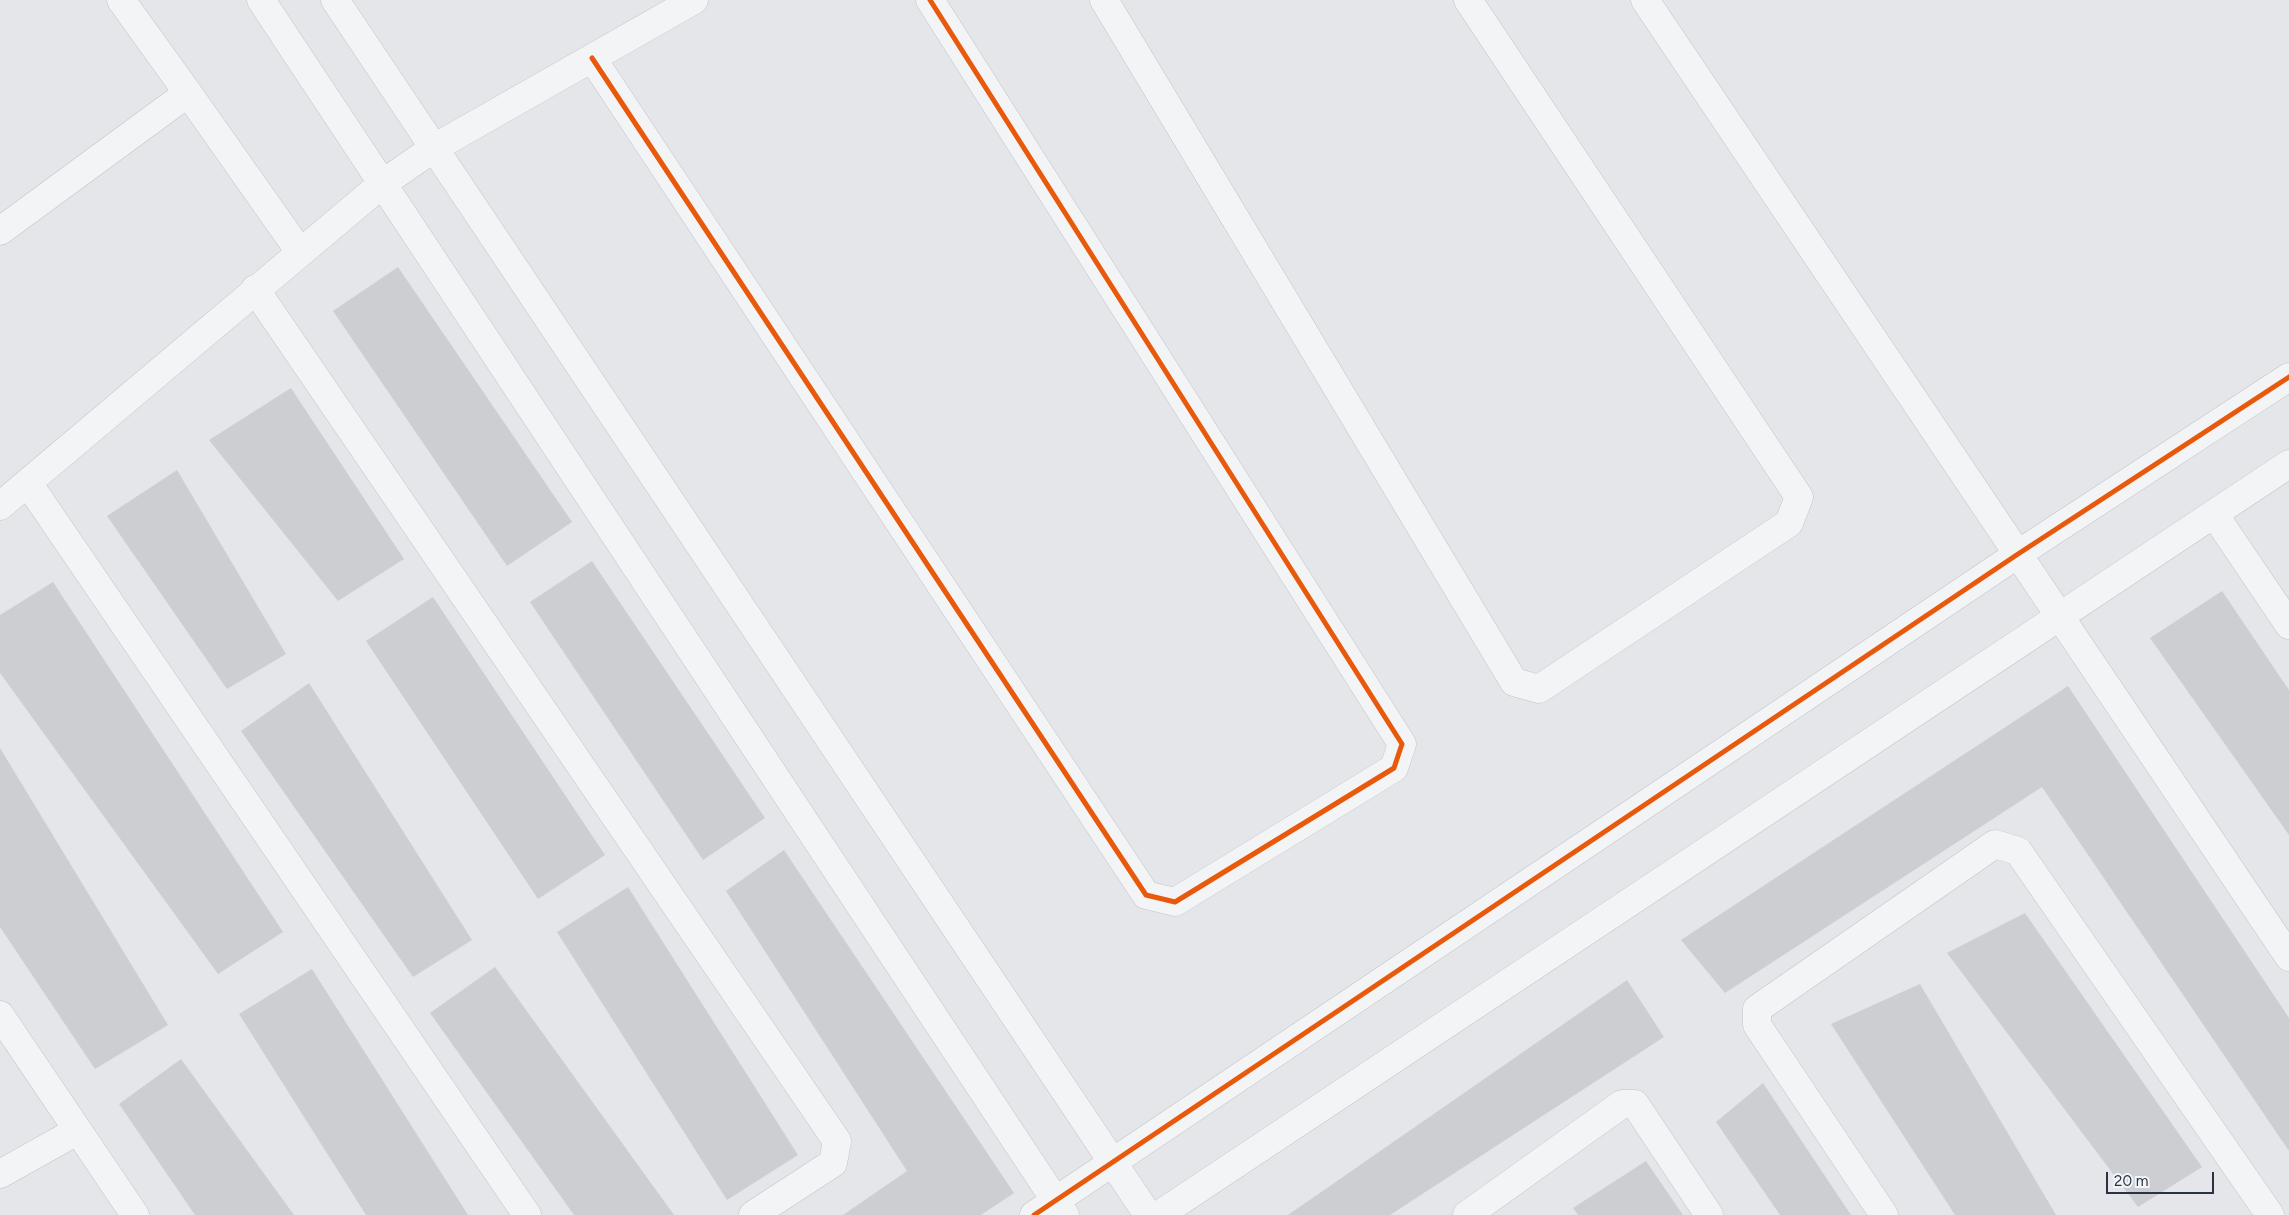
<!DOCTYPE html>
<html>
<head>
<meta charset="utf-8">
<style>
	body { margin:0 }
	#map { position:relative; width:2289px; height:1215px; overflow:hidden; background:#e4e6e9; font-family:Figtree,sans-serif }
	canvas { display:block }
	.scale { position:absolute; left:2106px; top:1172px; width:108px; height:22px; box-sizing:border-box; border:2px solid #293343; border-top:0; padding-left:6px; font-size:15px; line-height:18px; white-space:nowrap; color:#293343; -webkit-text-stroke:4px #f2f4f8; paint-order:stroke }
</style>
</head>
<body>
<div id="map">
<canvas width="2289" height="1215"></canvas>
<div class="scale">20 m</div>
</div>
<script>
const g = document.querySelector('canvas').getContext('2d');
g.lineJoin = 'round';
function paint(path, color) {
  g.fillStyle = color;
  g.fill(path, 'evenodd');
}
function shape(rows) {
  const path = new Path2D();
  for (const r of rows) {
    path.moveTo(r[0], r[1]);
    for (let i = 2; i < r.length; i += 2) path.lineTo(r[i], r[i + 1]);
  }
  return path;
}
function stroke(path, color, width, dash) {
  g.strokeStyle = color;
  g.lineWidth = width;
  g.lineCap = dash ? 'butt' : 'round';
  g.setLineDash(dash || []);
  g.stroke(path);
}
paint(shape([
	[398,267,572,522,507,566,333,311],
	[291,388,404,559,338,601,209,440],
	[177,470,286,654,227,689,107,516],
	[592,561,765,818,703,860,530,602],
	[53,582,283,932,218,974,0,673,0,615],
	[2222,591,2289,690,2289,835,2150,638],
	[433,597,605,855,538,899,366,641],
	[309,683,472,940,413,977,241,731],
	[2068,686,2289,1018,2289,1151,2042,787,1725,993,1681,940],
	[0,748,168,1025,95,1069,0,927],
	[784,850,1014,1193,981,1215,843,1215,907,1171,726,891],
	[628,887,798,1155,727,1200,557,932],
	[2025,913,2202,1167,2138,1207,1947,953],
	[495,967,674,1215,574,1215,430,1013],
	[312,969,468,1215,366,1215,239,1014],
	[1627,980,1664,1037,1390,1215,1288,1215],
	[1920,984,2056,1215,1955,1215,1831,1024],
	[181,1059,294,1215,195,1215,119,1104],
	[1763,1083,1851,1215,1780,1215,1716,1122],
	[1646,1161,1683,1215,1578,1215,1573,1208]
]), '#ccced1');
const minor = shape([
	[121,0,188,93],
	[261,0,1065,1215],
	[335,0,1148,1215],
	[1104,0,1514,682,1539,689,1789,523,1799,497,1468,0],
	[1645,0,2289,957],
	[592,58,1146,895,1175,902,1394,768,1402,744,930,0],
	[0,231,188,93,300,252],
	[255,289,837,1141,833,1163,753,1215],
	[28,483,527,1215],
	[0,506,382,184,434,148,694,0],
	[2214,514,2289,625],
	[0,1015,135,1215],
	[0,1174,77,1131],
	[1034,1215,2018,554,2289,377],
	[1159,1215,2289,464],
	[1467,1215,1622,1104,1635,1104,1709,1215],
	[1884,1215,1757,1025,1757,1009,1995,844,2018,851,2270,1215]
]);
stroke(minor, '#c2c4c7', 29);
stroke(minor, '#f3f4f6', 28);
stroke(shape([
	[592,58,1146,895,1175,902,1394,768,1402,744,930,0],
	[1034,1215,2018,554,2289,377]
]), '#e8590c', 5);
</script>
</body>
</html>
